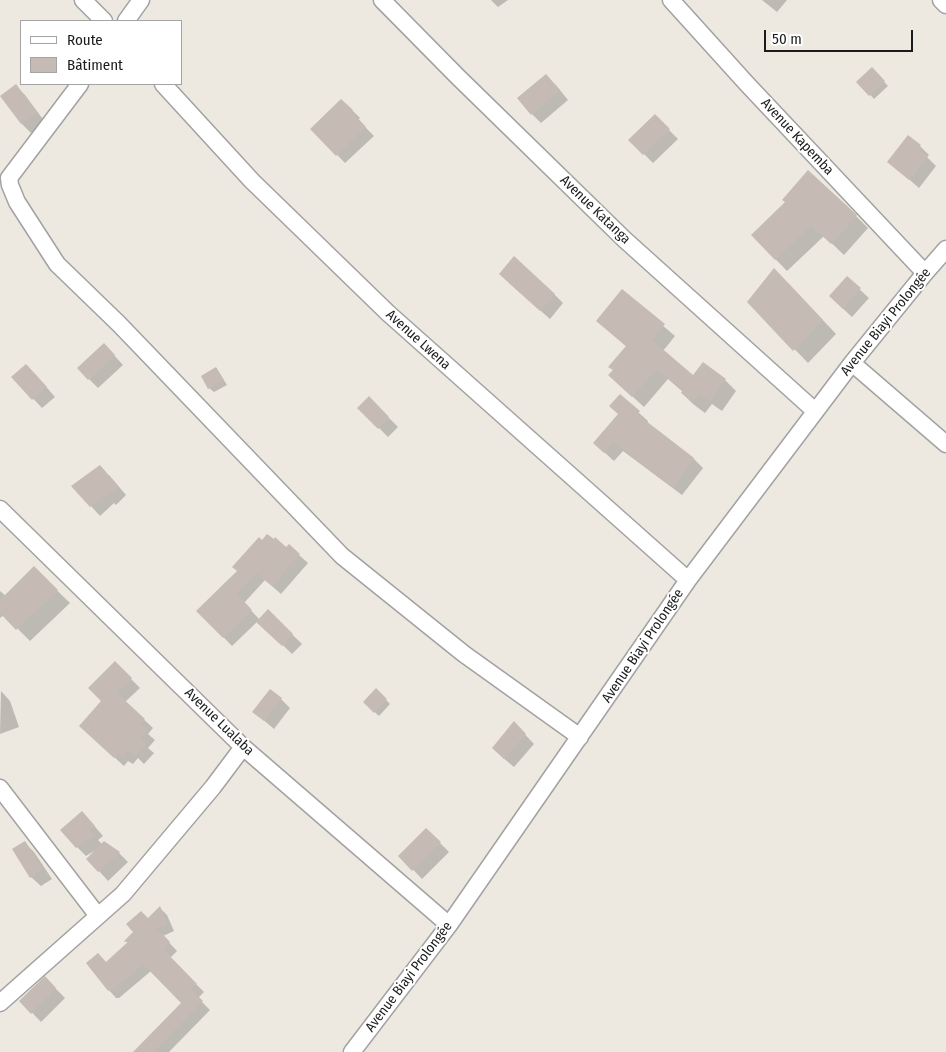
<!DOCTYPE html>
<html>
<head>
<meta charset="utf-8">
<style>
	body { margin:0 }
	#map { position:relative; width:946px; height:1052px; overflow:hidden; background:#ede8e0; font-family:"Fira Sans Condensed",sans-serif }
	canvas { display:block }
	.legend { position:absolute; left:20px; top:20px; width:162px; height:65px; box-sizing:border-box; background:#fff; border:1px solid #a4a4a4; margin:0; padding:6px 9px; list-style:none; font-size:15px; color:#1b1b1b }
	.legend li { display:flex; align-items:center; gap:10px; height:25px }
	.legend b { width:25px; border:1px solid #a4a4a4 }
	.scale { position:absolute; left:764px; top:30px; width:149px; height:22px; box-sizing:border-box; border:2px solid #1b1b1b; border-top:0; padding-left:6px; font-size:15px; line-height:18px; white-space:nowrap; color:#1b1b1b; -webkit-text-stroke:4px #fff; paint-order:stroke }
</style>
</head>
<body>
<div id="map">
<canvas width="946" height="1052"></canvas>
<ul class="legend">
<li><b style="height:6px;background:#fff"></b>Route</li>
<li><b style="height:14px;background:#c5bab4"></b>Bâtiment</li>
</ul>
<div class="scale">50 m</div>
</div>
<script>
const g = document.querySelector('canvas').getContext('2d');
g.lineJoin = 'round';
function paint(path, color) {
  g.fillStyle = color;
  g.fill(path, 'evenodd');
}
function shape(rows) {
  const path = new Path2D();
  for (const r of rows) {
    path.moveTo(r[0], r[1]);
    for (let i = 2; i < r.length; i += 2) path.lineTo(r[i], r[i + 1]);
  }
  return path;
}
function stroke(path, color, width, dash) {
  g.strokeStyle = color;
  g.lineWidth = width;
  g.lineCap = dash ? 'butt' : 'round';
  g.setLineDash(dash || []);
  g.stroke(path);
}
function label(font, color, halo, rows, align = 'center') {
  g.font = font + ' "Fira Sans Condensed",sans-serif';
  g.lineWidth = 4;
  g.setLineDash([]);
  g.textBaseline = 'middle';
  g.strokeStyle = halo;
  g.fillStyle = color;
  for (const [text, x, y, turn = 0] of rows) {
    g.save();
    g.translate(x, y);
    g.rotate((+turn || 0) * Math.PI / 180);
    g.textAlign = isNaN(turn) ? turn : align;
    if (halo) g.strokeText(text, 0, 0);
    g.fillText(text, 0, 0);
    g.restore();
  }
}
paint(shape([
	[491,0,508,0,498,7],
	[762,0,787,0,777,12],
	[872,69,888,86,874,99,858,82],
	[555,84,568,100,541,123,532,114],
	[16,86,25,95,45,122,31,133,22,124],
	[352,110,360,118,358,120,374,136,345,163,312,129],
	[664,125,678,139,653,163,630,140],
	[920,146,929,155,927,157,936,166,919,188,888,161],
	[856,216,868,228,844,255,824,236,787,271,752,235],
	[847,278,869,298,852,317,839,305],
	[509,283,554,294,563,303,550,319],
	[788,283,836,334,808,363,749,302],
	[622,291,675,336,663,351,694,377,725,380,736,391,722,411,712,404,705,413,693,404,682,393,683,392,668,379,644,407,621,386,627,347,597,321],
	[113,354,123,365,98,388,89,379],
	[216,368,227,385,214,392,209,388],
	[35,374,55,397,42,408,13,377],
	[620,396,648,421,647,423,694,459,703,468,682,495,623,451,614,461,604,452,619,414],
	[369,398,398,427,388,437,359,408],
	[109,475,126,495,116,505,114,503,100,516,73,486],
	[262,541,299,555,308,563,281,594,265,580,244,603,260,620,268,611,302,644,292,654,258,621,232,646,198,611,238,572],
	[34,568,70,603,30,641,4,615,0,618,0,591,6,596],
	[115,663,140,688,125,702,153,728,148,734,155,740,148,748,154,753,144,764,138,758,133,764,128,761,124,766,90,735],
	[376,690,390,704,379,716,364,702],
	[1,691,10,701,19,727,0,734],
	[281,699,290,708,274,729,254,712],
	[514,723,534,744,514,767,502,757],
	[91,822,103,836,98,840,102,844,119,853,128,862,108,881,99,871,94,851,86,856,77,847],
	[426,829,449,852,422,879,400,856],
	[25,843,34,852,52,879,41,886,31,877,14,850],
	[160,908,167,915,174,931,163,936,177,951,170,958,204,992,198,998,210,1010,169,1052,135,1052,182,1003,151,971,119,998,116,998,109,990,106,963,128,943,126,941],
	[45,978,65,998,41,1022,21,1001]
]), '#0003');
paint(shape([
	[872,67,885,81,869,96,856,82],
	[546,74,560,90,531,115,517,98],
	[16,84,37,113,21,124,0,96],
	[341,99,353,110,351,111,366,127,336,156,310,129],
	[655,114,670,129,643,155,628,140],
	[908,135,921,145,918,148,928,156,909,180,887,162],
	[808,170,857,215,831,244,811,225,775,260,751,235,785,202,782,200],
	[514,256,555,294,540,311,499,274],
	[774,268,823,320,793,351,747,302],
	[847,276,861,288,843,309,829,296],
	[622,289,665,324,652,340,693,375,703,362,726,379,710,401,700,394,693,402,681,393,683,390,656,369,632,397,608,375,613,370,608,367,626,346,596,321],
	[104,343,115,355,88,380,77,368],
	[26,364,47,387,32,400,11,377],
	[216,367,224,380,208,389,201,376],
	[620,394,640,411,637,414,694,458,673,487,613,442,604,453,593,443,618,414,609,406],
	[369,396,389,417,378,429,357,408],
	[100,465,118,486,106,497,105,495,90,507,71,486],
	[267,534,274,539,275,537,286,547,289,544,300,554,272,586,256,573,237,594,252,610,223,638,196,611,237,571,232,567,259,537,262,540],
	[34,566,58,590,16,630,0,613,0,600],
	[268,609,293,634,282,646,256,622],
	[115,661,132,678,117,693,145,719,140,724,147,731,140,738,146,744,135,756,128,750,123,756,119,753,114,758,79,726,101,701,88,688],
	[376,688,387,699,374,713,363,702],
	[270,689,282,698,264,721,252,712],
	[514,721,526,734,504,759,492,748],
	[82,811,95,826,89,831,95,835,76,848,60,830],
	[426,828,441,842,412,871,398,856],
	[25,841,43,869,30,878,12,849],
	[104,841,120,852,98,872,86,859],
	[160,906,167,924,157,928,170,942,163,949,197,984,191,989,203,1001,154,1052,133,1052,181,1003,143,964,110,992,109,990,108,991,86,963,98,953,106,962,130,940,125,942,124,941,133,932,126,924,141,911,148,918],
	[45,976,56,988,31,1014,19,1001]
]), '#c5bab4');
const minor = shape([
	[83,0,104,21],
	[382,0,458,77,624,239,815,411],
	[671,0,747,84,925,273],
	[941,0,946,5],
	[126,21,141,0],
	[80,84,9,178,10,185,17,202,57,264,119,324,342,556,464,654,580,737],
	[163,84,252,181,388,313,688,580],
	[852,363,946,444],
	[0,509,243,747,449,925],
	[0,788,98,916],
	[0,1003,123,894,213,787,243,747],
	[352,1052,449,925,688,580,852,363,925,273,946,249]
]);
stroke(minor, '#a2a2a2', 19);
stroke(minor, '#fff', 16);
label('14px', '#1b1b1b', '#fff', [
	["Avenue Kapemba",797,137,47],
	["Avenue Katanga",595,210,44],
	["Avenue Biayi Prolongée",886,322,-51],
	["Avenue Lwena",418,340,42],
	["Avenue Biayi Prolongée",643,646,-56],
	["Avenue Lualaba",219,722,44],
	["Avenue Biayi Prolongée",409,977,-53]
]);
</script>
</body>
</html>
